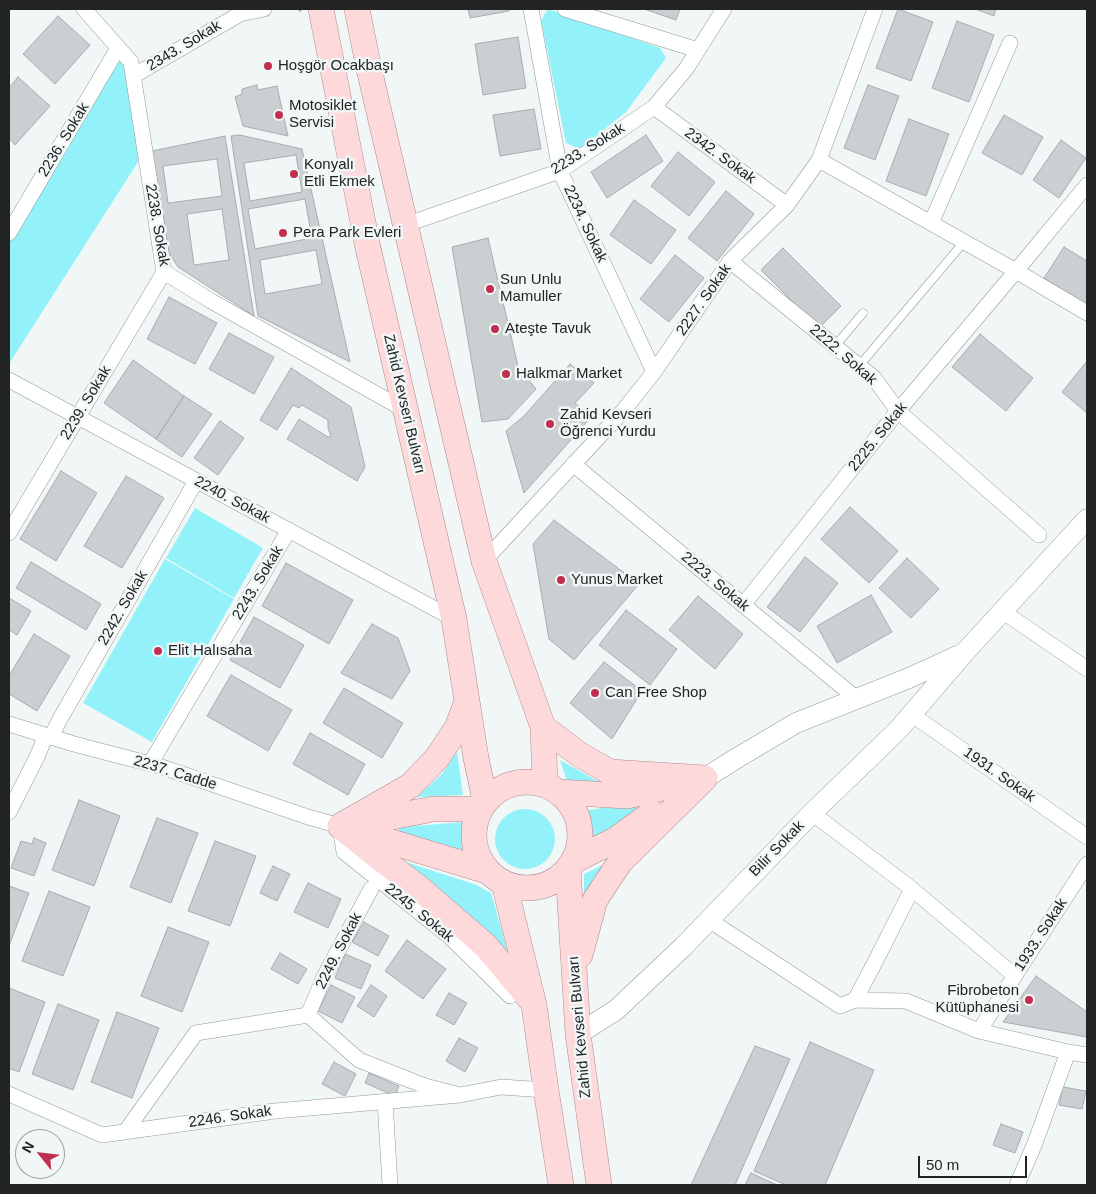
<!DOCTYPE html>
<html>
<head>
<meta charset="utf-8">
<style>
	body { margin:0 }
	#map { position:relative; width:1096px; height:1194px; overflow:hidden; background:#f1f7f7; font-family:Arial,sans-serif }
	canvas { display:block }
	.frame { position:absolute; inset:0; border:10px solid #222424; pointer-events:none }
	.north { position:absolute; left:15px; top:1129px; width:50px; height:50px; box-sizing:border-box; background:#f1f7f7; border:1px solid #9ea3a3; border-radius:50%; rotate:299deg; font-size:14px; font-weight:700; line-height:20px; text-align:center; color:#222424 }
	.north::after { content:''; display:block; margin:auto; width:18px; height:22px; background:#c0304e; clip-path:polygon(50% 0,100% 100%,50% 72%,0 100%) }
	.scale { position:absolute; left:918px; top:1156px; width:109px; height:22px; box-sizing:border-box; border:2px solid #222424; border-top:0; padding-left:6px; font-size:15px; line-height:18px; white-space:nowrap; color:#222424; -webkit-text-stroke:4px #f1f7f7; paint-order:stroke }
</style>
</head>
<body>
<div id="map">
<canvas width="1096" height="1194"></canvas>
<div class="frame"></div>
<div class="north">N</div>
<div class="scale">50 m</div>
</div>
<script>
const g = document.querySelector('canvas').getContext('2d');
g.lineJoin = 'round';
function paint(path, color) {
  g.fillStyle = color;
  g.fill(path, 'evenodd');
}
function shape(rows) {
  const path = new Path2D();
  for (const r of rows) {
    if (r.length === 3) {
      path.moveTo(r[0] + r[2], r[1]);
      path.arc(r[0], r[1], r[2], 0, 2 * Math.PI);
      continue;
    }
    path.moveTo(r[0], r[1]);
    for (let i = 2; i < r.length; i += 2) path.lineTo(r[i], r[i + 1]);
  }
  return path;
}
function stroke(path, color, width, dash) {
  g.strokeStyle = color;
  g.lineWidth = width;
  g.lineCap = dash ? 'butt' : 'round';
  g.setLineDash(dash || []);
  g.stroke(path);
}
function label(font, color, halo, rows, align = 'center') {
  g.font = font + ' Arial,sans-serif';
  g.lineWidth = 5;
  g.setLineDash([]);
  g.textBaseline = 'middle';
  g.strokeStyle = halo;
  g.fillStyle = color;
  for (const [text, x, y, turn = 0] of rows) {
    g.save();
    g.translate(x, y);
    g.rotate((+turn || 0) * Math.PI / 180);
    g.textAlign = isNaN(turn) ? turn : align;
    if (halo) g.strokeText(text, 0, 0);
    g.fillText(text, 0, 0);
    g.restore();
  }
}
paint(shape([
	[548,9,660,48,666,58,626,112,580,149,566,143,541,20],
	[118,48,131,62,145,151,9,364,9,233],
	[195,508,263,548,234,598,166,558],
	[165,559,234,599,152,742,83,703],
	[457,752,463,795,417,797,442,774],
	[560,760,599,782,568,784],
	[637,803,643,808,641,812,589,841,583,811],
	[525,839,30],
	[465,822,465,852,398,831,400,827],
	[393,858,474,884,491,893,509,956],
	[609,862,584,909,584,874]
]), '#93f2f9');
const building = shape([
	[468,9,509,9,509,11,470,18,468,9],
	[644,9,680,9,676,20,644,9],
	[898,9,933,22,911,81,876,68,898,9],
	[975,9,996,9,994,16,975,9],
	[58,16,90,45,55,84,23,54,58,16],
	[957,21,994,35,969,102,932,88,957,21],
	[518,37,526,88,483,95,475,44,518,37],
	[18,77,50,106,15,145,9,138,9,88,18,77],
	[257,85,258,90,277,86,288,136,243,126,235,97,242,94,242,89,257,85],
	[868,85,899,96,875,160,844,148,868,85],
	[534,109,541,149,500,156,493,115,534,109],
	[1004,115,1043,137,1022,175,982,153,1004,115],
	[909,119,949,134,926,196,886,181,909,119],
	[240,135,302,149,350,362,258,316,231,136,240,135],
	[646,135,663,161,607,198,591,172,646,135],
	[225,136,254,316,178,267,169,253,152,151,225,136],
	[1061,140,1086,158,1059,198,1033,180,1061,140],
	[678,152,715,182,689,216,651,186,678,152],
	[296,155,302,192,250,201,244,163,296,155],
	[217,159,222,196,168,203,163,166,217,159],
	[726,191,754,214,717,261,688,238,726,191],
	[305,199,312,238,255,249,248,209,305,199],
	[634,200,676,230,651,264,610,235,634,200],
	[222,209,229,260,194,265,187,214,222,209],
	[488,238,518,366,536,389,508,419,482,422,452,247,488,238],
	[1064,247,1087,261,1087,305,1044,278,1064,247],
	[783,248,841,306,819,328,761,270,783,248],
	[316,250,322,284,265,294,260,260,316,250],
	[675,255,704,278,669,322,640,299,675,255],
	[169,297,217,323,195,364,147,339,169,297],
	[229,333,274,357,254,394,209,369,229,333],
	[980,334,1033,378,1006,411,952,367,980,334],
	[133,360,184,396,156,439,104,403,133,360],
	[1087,361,1087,413,1062,392,1087,361],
	[570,364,594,383,575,403,592,416,524,493,506,431,524,416,570,364],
	[291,368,351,407,365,467,357,481,287,439,299,419,328,437,331,436,328,428,328,420,302,405,299,408,293,405,277,430,260,420,291,368],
	[184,396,212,414,182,457,156,439,184,396],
	[220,421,244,438,218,475,194,458,220,421],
	[61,471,97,493,56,561,20,539,61,471],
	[126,476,164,498,122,568,84,546,126,476],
	[850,507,898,551,869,583,821,539,850,507],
	[554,520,639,584,574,660,549,639,533,544,554,520],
	[805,557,838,583,800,632,767,607,805,557],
	[907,558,939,589,911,618,879,588,907,558],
	[31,562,101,604,86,630,16,588,31,562],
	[286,563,353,600,329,644,262,606,286,563],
	[871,595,892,632,837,663,817,626,871,595],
	[698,596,743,634,715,669,669,630,698,596],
	[9,598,31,611,17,635,9,630,9,598],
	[626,610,677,649,650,685,599,645,626,610],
	[254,617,304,645,280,688,230,660,254,617],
	[372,624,398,638,410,671,392,699,341,673,372,624],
	[34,634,70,656,37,711,9,694,9,676,34,634],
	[604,662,642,691,612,739,570,703,604,662],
	[231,675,292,710,268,751,207,716,231,675],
	[344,688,403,723,382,758,323,723,344,688],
	[310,733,365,764,348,795,293,764,310,733],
	[79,800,120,816,94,886,52,870,79,800],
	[157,818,198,833,171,903,130,887,157,818],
	[34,838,46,843,34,876,11,868,21,841,32,844,34,838],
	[215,841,256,856,230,926,188,911,215,841],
	[273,866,290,874,277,901,260,893,273,866],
	[308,883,341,899,328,928,294,912,308,883],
	[9,886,29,893,9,946,9,886],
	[49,891,90,907,63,976,22,961,49,891],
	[364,922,389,936,378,956,352,942,364,922],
	[168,927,209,942,182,1012,141,996,168,927],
	[407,940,446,969,423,999,385,971,407,940],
	[280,953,307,969,298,984,271,969,280,953],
	[345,954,371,965,361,989,335,978,345,954],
	[1036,976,1087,1012,1087,1037,1003,1022,1036,976],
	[331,985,355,997,342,1023,318,1011,331,985],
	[371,985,387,996,374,1017,357,1006,371,985],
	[9,988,45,1002,19,1072,9,1068,9,988],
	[449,993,467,1003,454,1025,436,1015,449,993],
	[58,1004,99,1020,73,1090,32,1074,58,1004],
	[117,1012,159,1028,132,1098,91,1082,117,1012],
	[459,1038,478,1048,465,1072,446,1061,459,1038],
	[810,1042,874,1070,825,1185,786,1185,754,1171,810,1042],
	[755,1046,790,1059,735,1185,691,1185,755,1046],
	[334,1062,356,1074,345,1096,322,1084,334,1062],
	[369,1073,399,1086,395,1096,365,1083,369,1073],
	[1063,1087,1086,1091,1082,1109,1059,1105,1063,1087],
	[1001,1124,1023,1132,1015,1153,993,1145,1001,1124],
	[751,1173,777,1185,745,1185,751,1173]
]);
paint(building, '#cad0d1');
stroke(building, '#a7adae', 1);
const service = shape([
	[835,346,863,313],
	[859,366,964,242]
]);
const minor = shape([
	[84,9,131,62,164,272,211,301,405,410],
	[531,9,560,171,654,372],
	[565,9,698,50],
	[133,76,240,14,264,9],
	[654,107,787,205],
	[819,160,1016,271,1087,313],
	[931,223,1010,43],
	[405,225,560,171,654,107,686,69,724,9],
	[9,233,118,48],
	[730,261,874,378,898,411,1039,535],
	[9,380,454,619],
	[573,464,857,699],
	[9,533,164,272],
	[484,561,623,411,654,372,730,261,787,205,819,160,875,9],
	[743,605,898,411,1016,271,1087,185],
	[1002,611,1087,669],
	[911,714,1087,837],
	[9,724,74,744,162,767,308,817,340,826,344,852,450,937,510,996],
	[51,737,60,719,196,481],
	[150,764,289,530],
	[9,812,37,757,46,735],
	[812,813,912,889,1015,976],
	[709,920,840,1006,855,1000,873,966,912,889],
	[855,1000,906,1001,979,1031,1068,1052,1035,1143,1017,1185],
	[308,1015,359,1060,425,1086,460,1095,501,1087,546,1090],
	[308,1015,324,977,371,889],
	[979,1031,1087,864],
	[1068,1052,1087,1055],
	[9,1094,102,1135,275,1111,460,1095],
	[385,1101,390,1185],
	[125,1132,196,1033,308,1015]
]);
const tertiary = shape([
	[705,778,737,758,796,723,909,678,957,656],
	[578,1034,616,1010,684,946,812,813,898,730,965,652,1087,519]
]);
const primary = shape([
	[321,9,368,248,454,619,476,758,485,800],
	[357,9,369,69,484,561,543,727,545,785],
	[543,727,580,755,610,772,705,778],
	[527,835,53],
	[559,792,627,796,679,784],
	[360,823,433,809,480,809],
	[340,826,377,856,418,887,486,946,530,999],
	[340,826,410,786,437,758,457,728,467,701],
	[352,830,487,871],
	[573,861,615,840,652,813],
	[568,868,578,1034,599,1185],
	[504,883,534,1005,546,1090,561,1185],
	[580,955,595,900,620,862,705,778]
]);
stroke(service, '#939999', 9);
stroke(minor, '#939999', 16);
stroke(tertiary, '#939999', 21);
stroke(primary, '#b1898b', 26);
stroke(shape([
	[300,9,300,13]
]), '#9a9f9f', 2.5, [2.5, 2.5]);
stroke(service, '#fff', 8);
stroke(minor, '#fff', 15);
stroke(tertiary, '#fff', 20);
stroke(primary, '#fed9db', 25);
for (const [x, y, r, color] of [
	[268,66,5,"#c0304e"],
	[279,115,5,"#c0304e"],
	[294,174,5,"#c0304e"],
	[283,233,5,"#c0304e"],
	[490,289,5,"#c0304e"],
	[495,329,5,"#c0304e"],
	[506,374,5,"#c0304e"],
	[550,424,5,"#c0304e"],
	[561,580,5,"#c0304e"],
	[158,651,5,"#c0304e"],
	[595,693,5,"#c0304e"],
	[1029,1000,5,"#c0304e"]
]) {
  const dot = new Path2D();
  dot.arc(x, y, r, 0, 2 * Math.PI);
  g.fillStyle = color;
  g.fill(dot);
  stroke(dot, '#f1f7f7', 2);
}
label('15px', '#222424', '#f1f7f7', [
	["2343. Sokak",184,46,-31],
	["2236. Sokak",64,140,-59],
	["2233. Sokak",588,149,-32],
	["2342. Sokak",720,156,36],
	["2234. Sokak",585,224,65],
	["2238. Sokak",157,225,80],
	["2227. Sokak",704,300,-55],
	["2222. Sokak",843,355,41],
	["2239. Sokak",86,403,-59],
	["Zahid Kevseri Bulvarı",404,404,77],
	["2225. Sokak",878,437,-51],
	["2240. Sokak",232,500,28],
	["2223. Sokak",715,582,40],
	["2243. Sokak",258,583,-59],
	["2242. Sokak",123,608,-60],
	["2237. Cadde",175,773,17],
	["1931. Sokak",999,775,35],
	["Bilir Sokak",777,849,-46],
	["2245. Sokak",419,913,39],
	["1933. Sokak",1041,935,-57],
	["2249. Sokak",339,951,-63],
	["Zahid Kevseri Bulvarı",580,1027,-95],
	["2246. Sokak",230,1117,-8]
]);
label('15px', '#222424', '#f1f7f7', [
	["Hoşgör Ocakbaşı",278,66],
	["Motosiklet",289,106],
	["Servisi",289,123],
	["Konyalı",304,165],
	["Etli Ekmek",304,182],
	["Pera Park Evleri",293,233],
	["Sun Unlu",500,280],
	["Mamuller",500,297],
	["Ateşte Tavuk",505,329],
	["Halkmar Market",516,374],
	["Zahid Kevseri",560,415],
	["Öğrenci Yurdu",560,432],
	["Yunus Market",571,580],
	["Elit Halısaha",168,651],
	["Can Free Shop",605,693],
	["Fibrobeton",1019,991,"right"],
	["Kütüphanesi",1019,1008,"right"]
], 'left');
</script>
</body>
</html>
